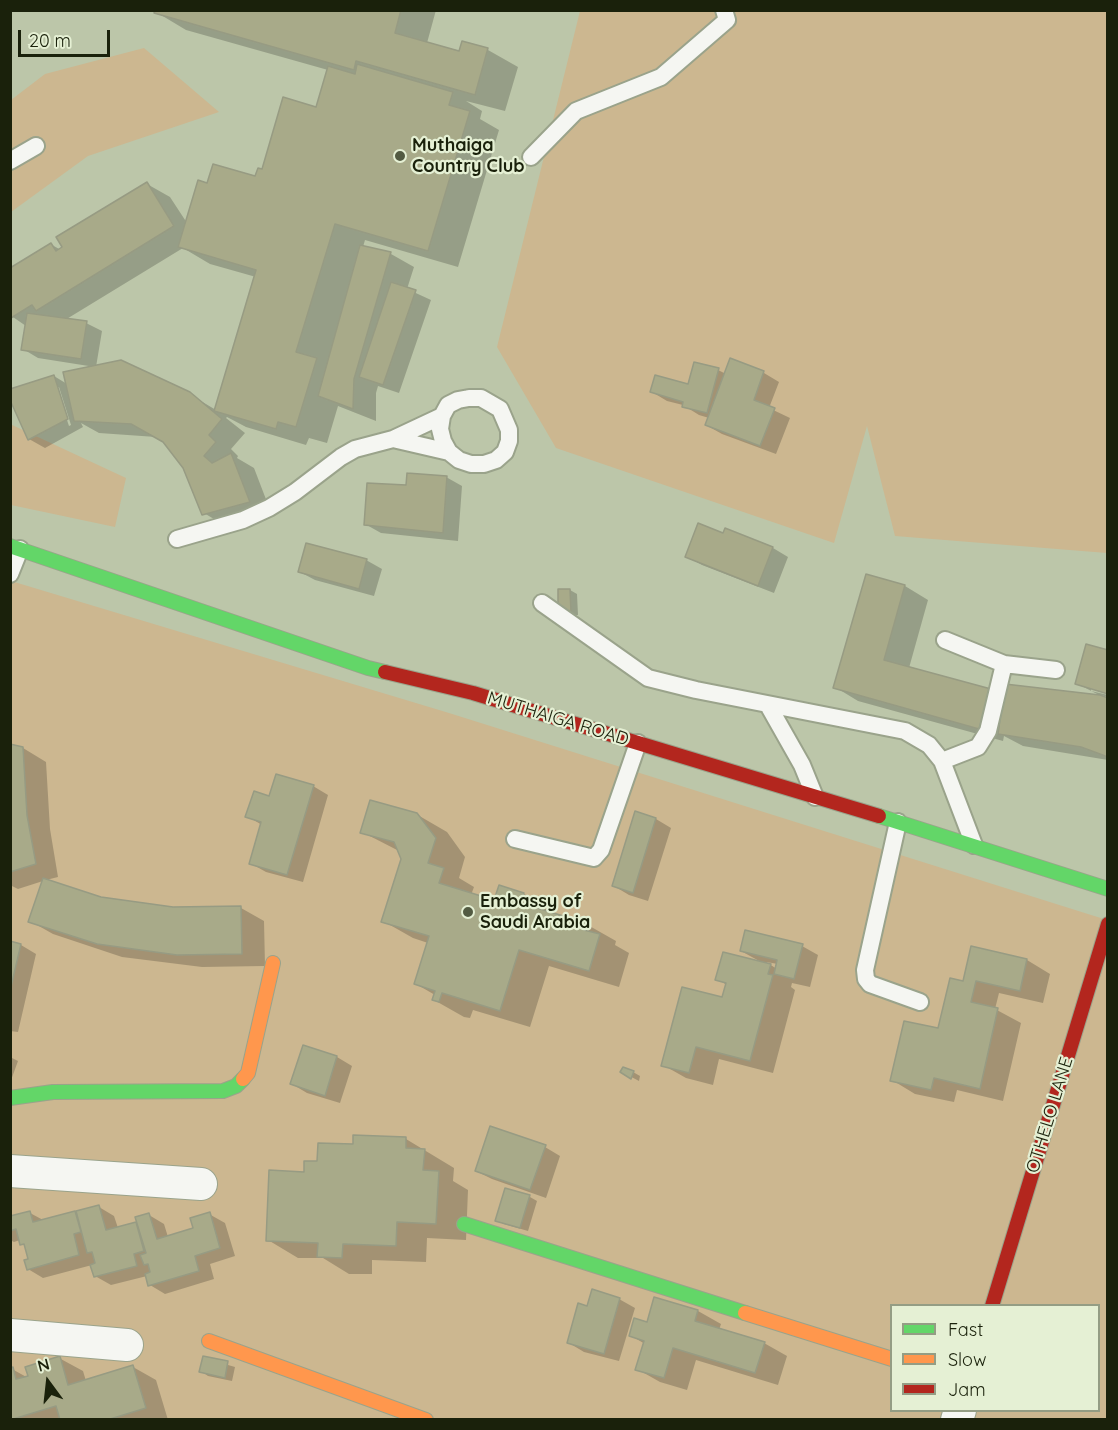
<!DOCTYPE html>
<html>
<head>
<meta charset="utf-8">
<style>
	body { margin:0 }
	#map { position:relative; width:1118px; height:1430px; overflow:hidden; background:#bcc6a9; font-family:Quicksand,sans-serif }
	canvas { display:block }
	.frame { position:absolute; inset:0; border:12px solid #1a210b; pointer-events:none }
	.legend { position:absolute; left:890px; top:1304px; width:210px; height:108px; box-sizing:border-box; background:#e5f0d4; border:2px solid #949d84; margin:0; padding:8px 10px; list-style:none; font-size:18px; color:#1a210b }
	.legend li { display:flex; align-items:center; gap:12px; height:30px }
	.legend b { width:30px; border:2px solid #949d84 }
	.north { position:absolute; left:18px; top:1352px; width:60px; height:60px; -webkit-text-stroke:4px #e5f0d4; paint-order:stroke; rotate:345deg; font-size:16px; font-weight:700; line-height:24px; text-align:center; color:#1a210b }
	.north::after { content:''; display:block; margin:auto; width:21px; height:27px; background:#1a210b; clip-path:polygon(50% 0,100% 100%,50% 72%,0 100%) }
	.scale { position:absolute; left:18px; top:30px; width:92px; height:27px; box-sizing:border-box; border:3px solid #1a210b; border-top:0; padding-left:8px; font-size:18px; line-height:21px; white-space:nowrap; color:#1a210b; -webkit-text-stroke:4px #e5f0d4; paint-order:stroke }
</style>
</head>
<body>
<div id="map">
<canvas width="1118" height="1430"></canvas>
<div class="frame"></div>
<ul class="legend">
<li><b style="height:8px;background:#63d668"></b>Fast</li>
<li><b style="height:8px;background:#ff974d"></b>Slow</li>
<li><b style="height:8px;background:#b3261e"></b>Jam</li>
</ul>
<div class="north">N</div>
<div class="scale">20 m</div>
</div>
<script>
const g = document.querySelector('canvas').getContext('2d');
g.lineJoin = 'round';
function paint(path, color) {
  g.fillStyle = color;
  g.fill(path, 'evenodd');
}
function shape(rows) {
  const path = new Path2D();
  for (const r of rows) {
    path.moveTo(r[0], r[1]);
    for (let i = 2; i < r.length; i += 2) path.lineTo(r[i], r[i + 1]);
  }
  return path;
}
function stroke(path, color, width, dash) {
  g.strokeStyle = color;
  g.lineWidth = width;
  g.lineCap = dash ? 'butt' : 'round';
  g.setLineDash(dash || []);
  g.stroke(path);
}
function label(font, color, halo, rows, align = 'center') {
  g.font = font + ' Quicksand,sans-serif';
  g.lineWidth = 4.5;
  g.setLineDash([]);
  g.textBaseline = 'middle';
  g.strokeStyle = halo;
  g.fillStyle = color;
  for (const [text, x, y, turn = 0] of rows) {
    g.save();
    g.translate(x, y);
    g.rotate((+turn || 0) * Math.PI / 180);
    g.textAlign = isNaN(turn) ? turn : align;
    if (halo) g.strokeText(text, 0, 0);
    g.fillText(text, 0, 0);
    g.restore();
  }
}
paint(shape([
	[580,11,1107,11,1107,553,895,536,867,426,834,543,556,448,497,347],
	[144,48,219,112,88,156,11,212,11,100,45,74],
	[10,424,126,478,115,527,11,505],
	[11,581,449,713,1107,920,1107,1419,11,1419],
	[892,1306,1098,1306,1098,1410,892,1410]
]), '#ccb790');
paint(shape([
	[156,10,436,10,427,43,460,53,463,43,488,50,518,67,505,111,466,101,482,111,480,119,499,130,458,267,365,240,363,247,391,254,414,267,407,289,431,300,399,393,378,386,376,393,376,421,338,406,327,443,309,438,306,445,246,427,227,417,226,418,245,433,231,449,238,456,237,458,254,468,272,515,227,527,204,513,184,467,164,441,156,437,99,433,81,423,83,427,45,448,29,439,54,376,67,384,95,367,38,358,23,349,26,326,10,315,10,270,52,245,61,250,147,184,170,197,187,223,208,185,256,178,317,109,328,70,186,30,156,12],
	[183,248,210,264,256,277,216,410,189,394,96,367,102,331,86,323,65,320],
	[56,387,59,387,71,425,69,426],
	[731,360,764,373,779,382,769,408,790,418,776,454,722,434,706,425,709,418,699,415,683,405,667,401,652,392,689,386,718,370,726,374],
	[446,477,462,486,458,541,381,533,365,524,407,487],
	[726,530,773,548,788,557,774,593,702,565,686,556,724,535],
	[366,560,382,569,374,596,315,580,300,572],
	[905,586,928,600,909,668,990,691,1099,696,1099,695,1076,683,1091,687,1091,691,1108,695,1108,697,1101,695,1101,697,1108,700,1108,760,1023,746,1004,736,1003,741,858,701,835,687],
	[570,590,577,594,578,615,567,615],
	[10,746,23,748,46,762,50,829,58,877,46,880,100,898,173,909,241,908,264,921,265,966,202,967,122,957,53,934,30,921,43,881,18,889,10,885],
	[313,786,328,795,303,882,266,872,250,863,262,825,247,816,270,798],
	[416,814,447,832,465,857,459,878,474,887,471,895,495,902,500,887,524,894,554,912,553,914,586,924,616,941,615,945,629,953,619,987,549,966,530,1027,473,1010,470,1018,464,1017,434,1000,435,995,416,984,428,943,413,938,383,921,402,859,399,851,362,832],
	[656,819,671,828,648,901,629,895,614,886],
	[10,943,21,945,36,954,18,1032,10,1031],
	[802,946,818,955,810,987,792,983,791,987,795,990,773,1073,719,1059,713,1085,686,1078,663,1065,723,999,727,985,717,979,761,962,741,951],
	[766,962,778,964,777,969],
	[1027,960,1050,974,1043,1003,999,993,995,1009,1021,1023,1003,1101,957,1090,954,1102,915,1094,892,1080,940,1030,964,983],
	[304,1047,337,1057,352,1066,340,1103,307,1093,292,1084],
	[10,1057,18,1061,10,1083],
	[622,1072,633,1072,640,1076,639,1081],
	[354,1137,406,1139,454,1168,453,1181,468,1190,466,1240,427,1238,426,1262,372,1260,372,1274,349,1274,323,1258,298,1258,268,1240,305,1173,318,1163,354,1146],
	[545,1147,560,1156,546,1198,492,1179,476,1171],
	[506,1190,530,1197,537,1201,528,1231,504,1224],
	[99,1207,114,1216,118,1228,138,1223,149,1215,164,1224,168,1237,195,1229,209,1214,225,1223,235,1256,210,1264,214,1279,165,1294,150,1285,147,1276,111,1285,95,1276,92,1265,43,1278,28,1269,30,1260,27,1247,22,1244,20,1240,14,1242,10,1240,10,1218,30,1213,45,1221],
	[619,1299,635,1308,619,1361,584,1352,569,1343,588,1308],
	[698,1311,721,1324,719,1330,764,1343,787,1356,778,1385,696,1360,687,1390,660,1382,637,1369,645,1344,630,1335,648,1323],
	[59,1358,83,1371,86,1381,133,1367,156,1380,168,1420,10,1420,12,1369,30,1379],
	[204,1358,235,1367,232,1381,208,1376,201,1371]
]), '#0003');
const building = shape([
	[155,10,401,10,395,33,459,51,462,41,488,48,475,95,356,61,354,70,154,13,155,10],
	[357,64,453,92,449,105,470,111,428,251,335,224,296,352,317,358,296,427,278,422,276,429,214,411,256,270,178,247,198,180,207,183,213,164,255,176,258,168,262,169,283,97,316,107,328,66,355,74,357,64],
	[147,182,174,226,36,311,32,305,11,318,10,268,51,243,56,251,62,247,56,237,147,182],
	[360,245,391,252,354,379,353,409,318,396,360,245],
	[391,282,416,290,383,385,359,377,391,282],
	[27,313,87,321,81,359,21,350,27,313],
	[730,358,764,371,754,400,775,408,760,446,705,425,730,358],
	[121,360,190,392,222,419,209,435,216,442,204,456,212,463,231,453,250,502,202,515,183,468,163,442,131,424,74,421,63,372,121,360],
	[694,362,719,368,707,413,682,407,683,402,650,392,655,375,688,384,694,362],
	[54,375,68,419,28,440,10,400,10,389,54,375],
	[407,473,447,476,443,533,364,525,367,483,406,485,407,473],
	[698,523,723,533,725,528,773,547,758,586,685,557,698,523],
	[306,543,367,559,359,589,298,572,306,543],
	[866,574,905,585,884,660,991,689,979,729,833,688,866,574],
	[558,589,570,589,571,612,558,612,558,589],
	[1086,644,1108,650,1108,694,1075,684,1086,644],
	[1005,684,1100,695,1108,698,1108,757,1081,747,998,734,1005,684],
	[10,744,23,747,27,815,36,864,10,872,10,744],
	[276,774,314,785,287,875,249,864,261,822,245,817,254,791,269,796,276,774],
	[370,800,417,813,436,838,428,863,444,868,439,883,494,900,499,885,524,893,521,903,586,923,584,930,600,934,589,971,519,950,500,1011,442,993,439,1002,432,1000,435,991,414,984,429,936,381,922,401,859,394,842,360,833,370,800],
	[635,811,656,818,633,893,612,886,635,811],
	[43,878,101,897,173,907,241,906,242,954,177,955,97,944,28,922,43,878],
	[745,930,803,944,794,979,774,974,777,960,740,951,745,930],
	[10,941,21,944,10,991,10,941],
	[971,946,1027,959,1020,991,976,981,971,1002,998,1008,980,1089,934,1078,931,1090,890,1081,904,1021,938,1028,950,978,963,981,971,946],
	[723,952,771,964,768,974,773,975,750,1061,696,1047,689,1073,661,1066,682,987,722,997,726,983,715,980,723,952],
	[303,1045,337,1056,325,1096,290,1084,303,1045],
	[623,1067,634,1071,631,1079,620,1072,623,1067],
	[490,1126,546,1145,530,1190,475,1171,490,1126],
	[353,1135,406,1137,406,1148,425,1149,423,1170,439,1171,436,1224,397,1222,396,1246,343,1244,342,1258,317,1257,318,1243,266,1241,269,1170,304,1172,304,1161,317,1161,318,1143,353,1144,353,1135],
	[505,1188,530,1195,520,1228,495,1221,505,1188],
	[99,1205,106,1230,136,1222,144,1251,134,1254,137,1266,94,1277,90,1265,95,1263,92,1252,87,1253,76,1211,99,1205],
	[30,1211,33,1222,75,1211,81,1232,74,1234,79,1255,27,1270,24,1260,28,1259,24,1244,20,1245,16,1229,10,1231,10,1216,30,1211],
	[210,1212,220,1248,195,1256,199,1271,148,1286,145,1274,150,1272,148,1264,144,1265,140,1255,146,1253,135,1217,149,1213,157,1239,193,1228,190,1218,210,1212],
	[592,1289,620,1298,604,1354,567,1343,578,1303,587,1306,592,1289],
	[654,1297,698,1310,695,1321,765,1342,755,1373,673,1348,664,1378,635,1370,644,1341,629,1336,634,1318,647,1322,654,1297],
	[60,1356,68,1385,133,1365,146,1408,107,1420,60,1420,56,1406,10,1420,10,1368,13,1367,16,1379,28,1376,25,1367,60,1356],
	[203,1356,228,1361,225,1378,199,1372,203,1356]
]);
paint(building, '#a8aa89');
stroke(building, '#979b83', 1.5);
const lane = shape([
	[531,157,576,111,661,77,727,20,724,10],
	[10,161,36,146],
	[469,398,481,398,500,409,509,430,509,441,505,452,496,460,484,464,471,464,459,460,449,452,443,441,440,429,442,416,448,405,458,400,469,398],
	[393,439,449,452],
	[177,539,243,520,269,508,295,492,341,457,355,449,393,439,442,416],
	[10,574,20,549],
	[542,603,648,678,696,690,905,731,929,745,942,761,974,845],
	[945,640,1004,664,1056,670],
	[768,705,802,765,815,797],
	[942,761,978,747,988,731,1004,664],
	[898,822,865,970,866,979,870,984,920,1002],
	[515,839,594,858,601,850,638,743]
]);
const street = shape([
	[10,1171,201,1184],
	[10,1335,127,1345],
	[957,1420,960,1410]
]);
const fast = shape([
	[10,546,368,668,385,672],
	[879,816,1108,889],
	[10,1098,53,1092,223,1091,236,1086,243,1079],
	[464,1224,745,1313]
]);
const slow = shape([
	[243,1079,248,1073,273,963],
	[745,1313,892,1359],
	[209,1341,426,1420]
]);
const jam = shape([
	[385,672,473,693,879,816],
	[992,1306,1108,924]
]);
stroke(lane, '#9aa38b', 20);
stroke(street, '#9aa38b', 34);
stroke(fast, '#9aa38b', 16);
stroke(slow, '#9aa38b', 16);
stroke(jam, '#9aa38b', 16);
stroke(lane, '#f5f6f2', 16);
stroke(street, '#f5f6f2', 32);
stroke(fast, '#63d668', 14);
stroke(slow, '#ff974d', 14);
stroke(jam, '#b3261e', 14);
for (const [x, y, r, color] of [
	[400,156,6,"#535b42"],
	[468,912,6,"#535b42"]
]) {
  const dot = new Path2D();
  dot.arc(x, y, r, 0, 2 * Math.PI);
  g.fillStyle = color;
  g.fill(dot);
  stroke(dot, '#e5f0d4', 2);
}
label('bold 18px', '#1a210b', '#e5f0d4', [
	["Muthaiga",412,146],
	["Country Club",412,167],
	["Embassy of",480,902],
	["Saudi Arabia",480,923]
], 'left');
label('18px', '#1a210b', '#e5f0d4', [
	["MUTHAIGA ROAD",558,719,17],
	["OTHELO LANE",1050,1115,-73]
]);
</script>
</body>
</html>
